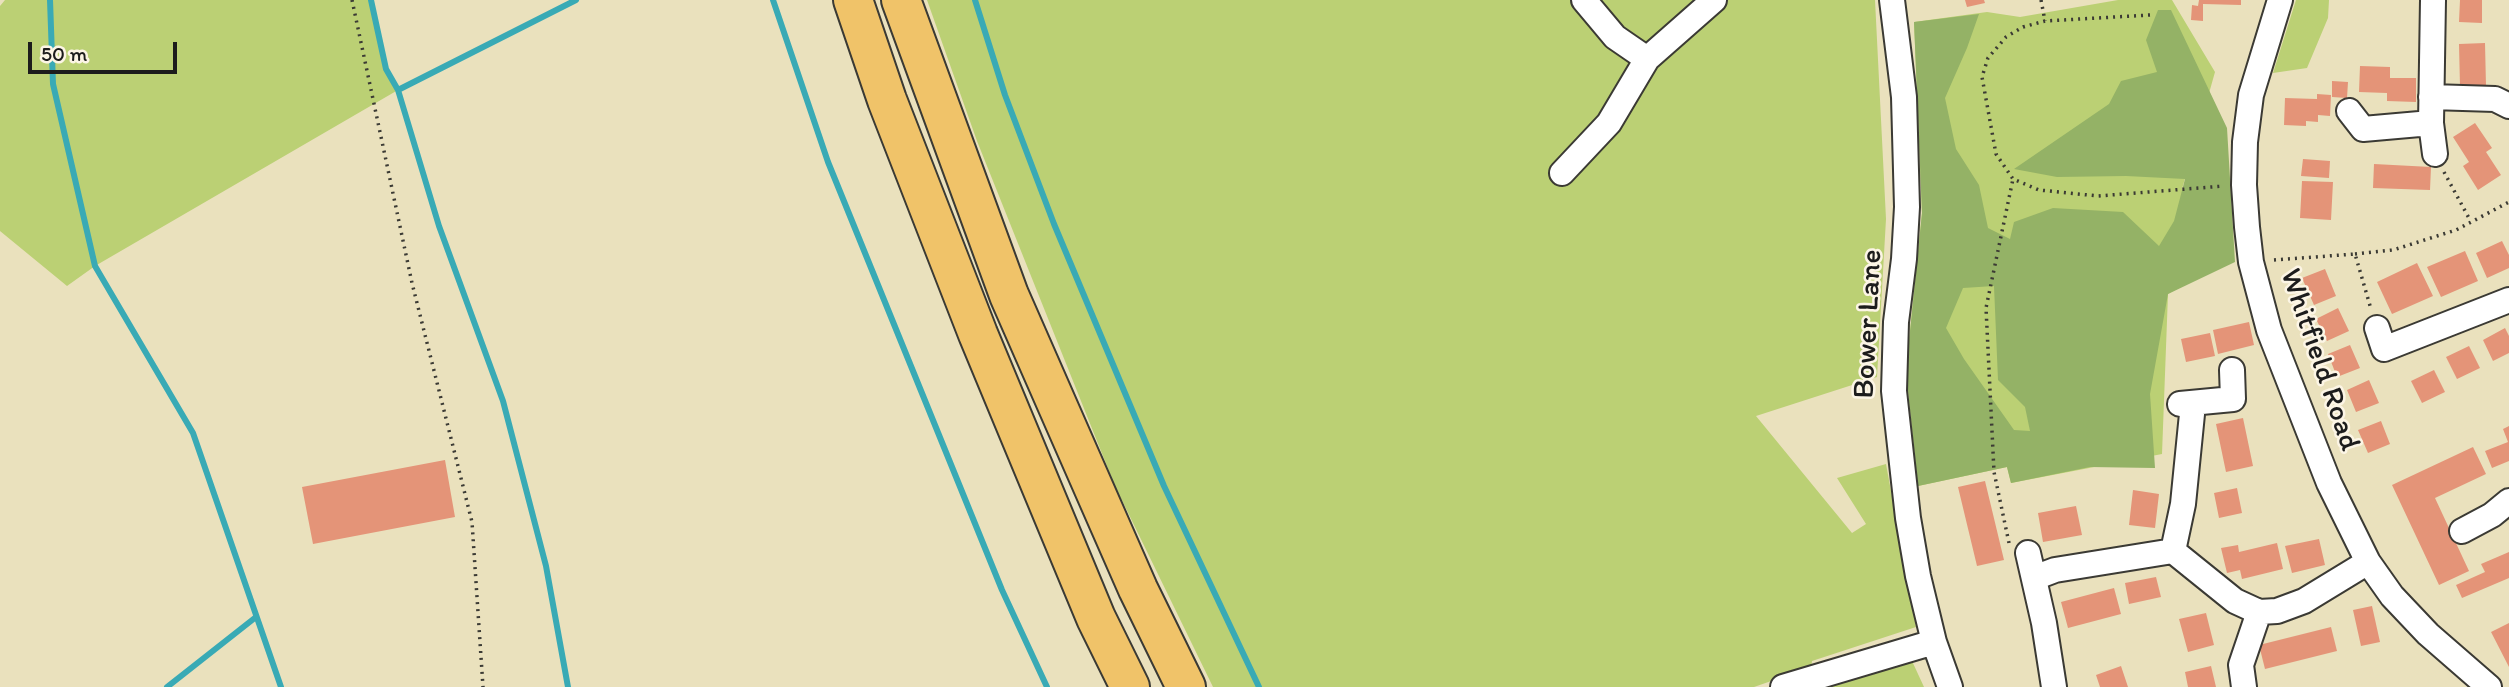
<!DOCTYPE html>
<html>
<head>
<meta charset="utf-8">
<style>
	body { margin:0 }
	#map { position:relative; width:2509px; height:687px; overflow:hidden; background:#eae1bd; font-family:Itim,sans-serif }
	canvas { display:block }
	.scale { position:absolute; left:28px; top:42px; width:149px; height:32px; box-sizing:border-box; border:4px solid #1c1c1c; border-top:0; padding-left:9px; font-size:21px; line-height:24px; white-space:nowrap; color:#1c1c1c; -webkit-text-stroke:5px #fcf5e5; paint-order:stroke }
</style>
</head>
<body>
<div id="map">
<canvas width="2509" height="687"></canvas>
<div class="scale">50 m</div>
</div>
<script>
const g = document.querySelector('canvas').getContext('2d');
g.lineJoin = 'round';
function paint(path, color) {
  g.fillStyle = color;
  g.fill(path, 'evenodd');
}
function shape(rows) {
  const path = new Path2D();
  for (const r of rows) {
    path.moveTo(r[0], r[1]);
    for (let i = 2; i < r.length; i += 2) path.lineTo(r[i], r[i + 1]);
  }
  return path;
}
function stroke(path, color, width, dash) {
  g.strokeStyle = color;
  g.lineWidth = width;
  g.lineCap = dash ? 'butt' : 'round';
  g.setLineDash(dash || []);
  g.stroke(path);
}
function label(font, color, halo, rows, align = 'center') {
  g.font = font + ' Itim,sans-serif';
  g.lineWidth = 5;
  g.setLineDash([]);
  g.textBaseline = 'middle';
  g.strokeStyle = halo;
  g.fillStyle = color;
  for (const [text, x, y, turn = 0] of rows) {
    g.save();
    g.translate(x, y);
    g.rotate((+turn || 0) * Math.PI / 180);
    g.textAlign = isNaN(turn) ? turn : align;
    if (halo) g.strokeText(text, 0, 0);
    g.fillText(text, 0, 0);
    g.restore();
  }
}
paint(shape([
	[5,0,370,0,386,69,398,90,95,266,67,286,0,231,0,6],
	[927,0,1875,0,1886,219,1877,377,1756,416,1852,533,1866,524,1837,478,1886,464,1916,627,1812,661,1808,687,1803,670,1754,687,1213,687,1115,486,977,141],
	[2118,0,2172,0,2215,72,2182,189,2188,232,2200,276,2168,294,2162,454,2011,483,2007,467,1918,486,1906,371,1922,213,1914,22,1987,12,2020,17],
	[2296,0,2329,0,2328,18,2307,68,2273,73],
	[1912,661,1924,687,1817,687]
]), '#bbd074');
paint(shape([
	[2158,10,2171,10,2227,128,2235,262,2168,294,2150,394,2155,468,2090,467,2011,483,2007,467,1918,486,1906,371,1922,213,1914,22,1979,14,1967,48,1945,98,1956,149,1979,185,1988,228,2010,239,2014,222,2053,208,2123,212,2159,246,2174,221,2185,179,2126,176,2057,177,2014,169,2109,104,2121,81,2157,72,2146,40],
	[1994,286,1998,380,2025,407,2030,431,2014,430,1964,359,1946,328,1963,288]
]), '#94b266');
stroke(shape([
	[50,0,53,84,95,266,193,433,281,687],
	[371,0,386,69,398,90,439,226,503,401,546,566,568,687],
	[773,0,828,162,1002,590,1047,687],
	[975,0,1005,95,1054,224,1164,486,1259,687],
	[398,90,576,0],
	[167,687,256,617]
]), '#39aab5', 6);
paint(shape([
	[1965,0,1984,0,1985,3,1967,7],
	[2199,0,2241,0,2241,5,2203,4,2203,21,2191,20,2192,5,2198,6],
	[2460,0,2482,0,2482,23,2459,22],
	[2485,43,2486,86,2460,86,2459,44],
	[2360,66,2390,67,2390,78,2416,78,2416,102,2387,101,2387,93,2359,92],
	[2332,81,2348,82,2347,98,2332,97],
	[2317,94,2331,95,2330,116,2318,115,2318,122,2306,121,2306,126,2284,125,2285,98,2317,99],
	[2475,123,2492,148,2486,152,2501,175,2478,190,2463,166,2469,162,2453,137],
	[2303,159,2330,161,2329,178,2301,176],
	[2374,164,2431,167,2430,190,2373,188],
	[2302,181,2333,182,2331,220,2300,218],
	[2502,241,2509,255,2509,268,2487,278,2476,253],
	[2465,251,2478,281,2441,297,2427,267],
	[2417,263,2433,296,2392,314,2377,282],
	[2325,269,2336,296,2314,305,2302,278],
	[2338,308,2349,331,2327,341,2316,319],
	[2249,322,2254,345,2218,354,2213,330],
	[2505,328,2509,336,2509,353,2493,361,2483,340],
	[2210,333,2215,356,2186,362,2181,339],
	[2350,345,2360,368,2337,377,2328,354],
	[2469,346,2480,368,2457,379,2446,357],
	[2434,370,2445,392,2422,403,2411,381],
	[2369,380,2379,403,2356,412,2347,390],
	[2243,418,2253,466,2226,472,2216,424],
	[2381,421,2390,444,2368,453,2358,430],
	[2509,426,2509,461,2492,468,2485,451,2508,442,2503,429],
	[2473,447,2486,474,2435,498,2469,571,2439,585,2392,485],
	[445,460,455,517,313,544,302,487],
	[1985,481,2004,560,1977,566,1958,487],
	[2237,488,2242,513,2219,518,2214,493],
	[2133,490,2159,494,2155,528,2129,525],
	[2076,506,2082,535,2043,542,2038,513],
	[2319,539,2325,565,2292,573,2285,546],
	[2277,543,2283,569,2242,579,2240,570,2227,573,2221,548,2238,545,2239,552],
	[2509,552,2509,578,2462,598,2456,585,2485,572,2481,564],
	[2156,577,2161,597,2129,604,2125,583],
	[2114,588,2121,614,2068,628,2061,602],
	[2372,606,2380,642,2361,646,2353,610],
	[2206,613,2214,645,2188,652,2179,619],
	[2509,623,2509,667,2491,632],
	[2331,627,2337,651,2265,669,2259,645],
	[2121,666,2128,687,2100,687,2096,675],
	[2211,666,2216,687,2188,687,2185,672]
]), '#e49478');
const minor = shape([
	[1584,0,1615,37,1647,59,1714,0],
	[1892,0,1904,97,1907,207,1904,259,1896,322,1894,391,1908,518,1918,576,1934,642,1950,687],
	[2280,0,2251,95,2245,142,2244,185,2247,227,2251,262,2269,330,2329,483,2368,562,2392,596,2428,634,2489,687],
	[2431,97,2495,99,2509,106],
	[2349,111,2363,129,2431,123,2433,0],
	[2431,123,2435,154],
	[1562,173,1609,123,1647,59],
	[2377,328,2384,349,2509,300],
	[2180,404,2233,399,2232,370],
	[2462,531,2492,515,2509,501],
	[2173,551,2235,601,2259,612,2277,611,2304,601,2368,562],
	[2028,553,2044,623,2054,687],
	[2034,578,2055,570,2173,551,2183,504,2193,404],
	[1783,687,1934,642],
	[2244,687,2241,665,2259,612]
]);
const motorway = shape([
	[853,0,887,100,978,334,1096,618,1130,687],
	[901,0,1009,295,1138,589,1186,687]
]);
stroke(minor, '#3b3a34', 28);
stroke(motorway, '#3b3a34', 42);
stroke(shape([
	[352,0,412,283,472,522,483,687],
	[2041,0,2045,21],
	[2150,15,2045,21,2023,27,2006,37,1988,58,1982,77,1996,154,2013,179,2039,190,2098,196,2224,186],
	[2444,172,2470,220],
	[2355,254,2393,250,2456,230,2509,202],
	[2274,260,2355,254,2371,309],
	[2009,543,1994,472,1986,308,2013,179]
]), '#3b3a34', 3.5, [2, 5]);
stroke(minor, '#fff', 24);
stroke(motorway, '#f0c369', 38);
label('30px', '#1c1c1c', '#fcf5e5', [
	["Bower Lane",1869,324,-87],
	["Whitfield Road",2319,360,71]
]);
</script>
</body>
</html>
